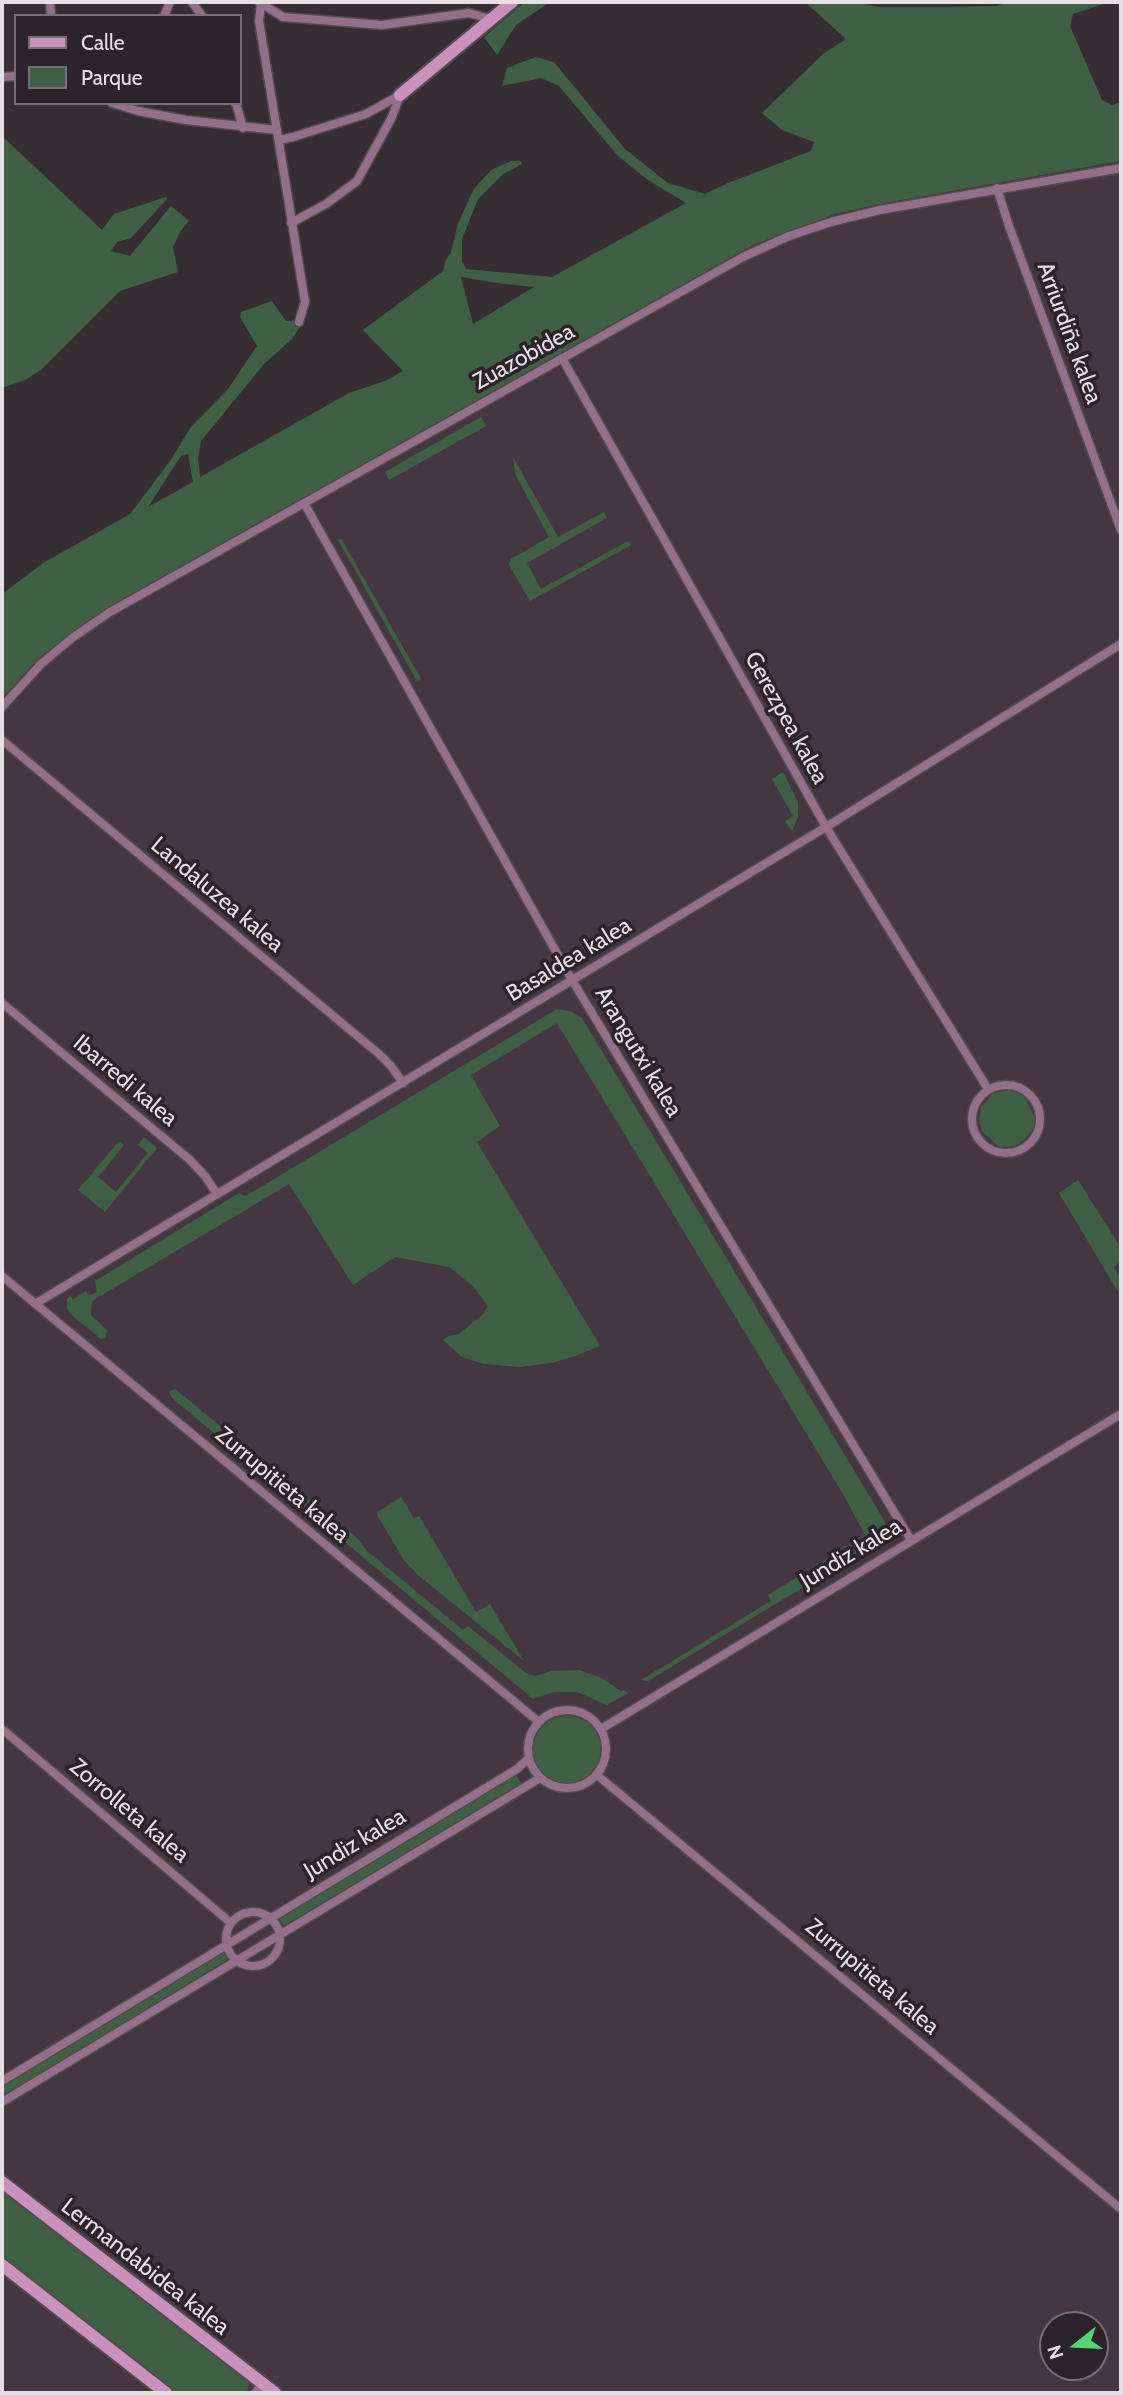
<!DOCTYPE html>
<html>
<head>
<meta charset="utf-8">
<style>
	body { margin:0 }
	#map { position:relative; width:1123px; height:2395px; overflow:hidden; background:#372e34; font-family:Cabin,sans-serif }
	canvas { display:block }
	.frame { position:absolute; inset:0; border:4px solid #e6e0e4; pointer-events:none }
	.legend { position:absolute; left:14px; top:14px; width:228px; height:91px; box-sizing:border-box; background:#2c242a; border:2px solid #766f74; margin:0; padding:9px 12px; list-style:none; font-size:21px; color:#e6e0e4 }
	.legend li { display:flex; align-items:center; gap:14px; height:35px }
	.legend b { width:35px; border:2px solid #766f74 }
	.north { position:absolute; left:1039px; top:2311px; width:70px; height:70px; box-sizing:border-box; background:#2c242a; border:2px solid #766f74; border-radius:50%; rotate:252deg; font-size:19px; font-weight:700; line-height:28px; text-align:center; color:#e6e0e4 }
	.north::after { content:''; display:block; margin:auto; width:24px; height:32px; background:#55d671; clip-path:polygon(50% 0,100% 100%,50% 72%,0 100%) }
</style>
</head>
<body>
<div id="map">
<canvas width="1123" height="2395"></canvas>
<div class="frame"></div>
<ul class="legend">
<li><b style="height:9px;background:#ca91bc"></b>Calle</li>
<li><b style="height:19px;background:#3f6044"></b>Parque</li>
</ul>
<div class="north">N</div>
</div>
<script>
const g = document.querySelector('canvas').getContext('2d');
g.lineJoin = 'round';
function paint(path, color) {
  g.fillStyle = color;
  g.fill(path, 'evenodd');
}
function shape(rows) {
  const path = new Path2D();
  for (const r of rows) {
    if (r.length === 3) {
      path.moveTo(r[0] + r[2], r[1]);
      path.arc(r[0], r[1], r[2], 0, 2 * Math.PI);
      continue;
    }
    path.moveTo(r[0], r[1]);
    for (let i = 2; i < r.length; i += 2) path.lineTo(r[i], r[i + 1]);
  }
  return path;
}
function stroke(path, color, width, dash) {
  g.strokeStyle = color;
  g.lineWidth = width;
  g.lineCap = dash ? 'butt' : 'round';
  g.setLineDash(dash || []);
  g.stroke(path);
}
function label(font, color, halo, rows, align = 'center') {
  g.font = font + ' Cabin,sans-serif';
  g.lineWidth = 7;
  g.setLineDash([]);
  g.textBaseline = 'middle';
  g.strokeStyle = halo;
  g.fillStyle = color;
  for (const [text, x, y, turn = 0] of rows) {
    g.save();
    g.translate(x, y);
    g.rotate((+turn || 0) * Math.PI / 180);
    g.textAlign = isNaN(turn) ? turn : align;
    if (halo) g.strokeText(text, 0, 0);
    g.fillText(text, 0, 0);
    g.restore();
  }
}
paint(shape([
	[1121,161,1121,2393,2,2393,2,698,40,657,110,606,753,245,835,214,885,203],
	[1053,2325,1095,2325,1095,2367,1053,2367]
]), '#453741');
paint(shape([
	[525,2,550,2,516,25,497,55,484,37],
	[805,2,857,2,878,7,946,7,996,6,1008,2,1109,2,1073,14,1070,26,1102,100,1112,105,1121,102,1121,161,885,203,835,214,753,245,110,606,40,657,2,698,2,594,43,563,130,514,170,461,191,427,228,389,257,346,240,317,241,312,272,301,286,321,304,320,292,339,264,364,201,441,198,458,200,477,349,393,385,381,403,371,363,330,443,271,446,260,451,252,458,224,473,190,491,170,511,161,521,161,522,164,503,174,478,199,462,239,462,261,466,269,552,277,686,203,648,180,618,156,559,86,541,78,502,86,507,68,536,57,554,62,625,149,668,183,705,194,728,183,811,151,814,142,782,130,762,113,823,54,846,39],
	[461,277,497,283,534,287,473,324],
	[188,454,193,482,148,507,181,456],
	[2,136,102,230,114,214,166,197,167,199,131,238,117,242,111,251,130,256,171,206,189,221,180,232,173,247,178,272,120,291,41,370,25,380,2,388],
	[481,417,486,426,389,480,385,472],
	[513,457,558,537,604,512,607,518,527,563,541,589,628,541,631,545,530,601,509,565,511,559,549,537,515,474],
	[341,538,421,679,417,681,338,540],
	[783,772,798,802,798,817,792,831,785,821,793,816,772,779],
	[557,1009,570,1011,582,1018,885,1522,884,1533,878,1542,648,1681,641,1680,771,1601,768,1595,865,1535,843,1494,557,1023,471,1075,500,1126,477,1142,600,1346,575,1356,552,1363,520,1367,484,1364,462,1357,443,1340,448,1336,459,1334,482,1315,488,1306,473,1286,449,1267,395,1257,353,1285,289,1184,92,1301,91,1315,107,1330,105,1338,101,1339,69,1313,67,1308,67,1299,70,1296,73,1299,86,1291,89,1296,97,1292,95,1281,239,1193,246,1196],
	[1011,1090,1024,1096,1035,1118,1034,1127,1027,1137,1015,1146,999,1147,982,1131,979,1122,981,1107,993,1093],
	[144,1137,157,1148,105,1212,78,1190,119,1141,124,1145,98,1177,116,1192,148,1153,138,1145],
	[1078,1180,1121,1248,1121,1261,1114,1267,1121,1279,1121,1297,1059,1193],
	[175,1389,345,1528,358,1539,366,1550,463,1630,468,1626,526,1673,536,1676,551,1671,579,1670,602,1678,621,1691,624,1690,628,1693,607,1705,577,1692,554,1692,533,1699,172,1398,169,1392],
	[401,1497,414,1518,419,1516,476,1612,490,1604,524,1661,419,1576,403,1559,376,1513],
	[567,1750,34],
	[516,1775,521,1783,284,1926,279,1918],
	[223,1951,228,1959,2,2097,2,2085],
	[2,2187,247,2379,249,2384,247,2393,177,2393,2,2258]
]), '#3f6044');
const street = shape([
	[50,2,51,16],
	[192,2,202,16],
	[259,2,283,17,382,25,469,13,490,19],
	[261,4,259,21,305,302,299,322],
	[164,16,170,2],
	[2,77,16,76],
	[112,103,138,111,186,120,277,130],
	[236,103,243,128],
	[279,140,293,137,366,114,400,95],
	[997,188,1009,226,1121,530],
	[291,223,326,204,357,181,392,117,400,95],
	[562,358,826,827,988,1089],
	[304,503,572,980,911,1540],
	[2,707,41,664,72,638,110,612,743,257,789,236,831,222,880,210,1121,168],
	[2,740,379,1054,391,1066,403,1083],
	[2,1003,190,1160,205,1176,217,1194],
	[1006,1119,34],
	[2,1276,539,1722],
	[35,1304,826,827,1121,644],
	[567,1749,39],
	[2,1729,231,1923],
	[601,1729,1121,1414],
	[597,1775,1121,2209],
	[253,1939,27],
	[2,2081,517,1769,529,1758],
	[2,2102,540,1778],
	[255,2393,263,2384]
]);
const secondary = shape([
	[400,95,512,2],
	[2,2182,275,2393],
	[2,2265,166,2393]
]);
stroke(street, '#534a50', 11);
stroke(secondary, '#534a50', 16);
stroke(street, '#936f89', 8);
stroke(secondary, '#ca91bc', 12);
label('23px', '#e6e0e4', '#2c242a', [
	["Arriurdiña kalea",1069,333,70],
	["Zuazobidea",524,357,-29],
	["Gerezpea kalea",786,718,61],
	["Landaluzea kalea",217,895,40],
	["Basaldea kalea",569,960,-31],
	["Arangutxi kalea",638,1052,59],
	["Ibarredi kalea",125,1081,40],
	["Zurrupitieta kalea",282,1485,40],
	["Jundiz kalea",851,1554,-31],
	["Zorrolleta kalea",129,1811,40],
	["Jundiz kalea",355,1844,-31],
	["Zurrupitieta kalea",872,1977,40],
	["Lermandabidea kalea",145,2267,38]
]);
</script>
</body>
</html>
